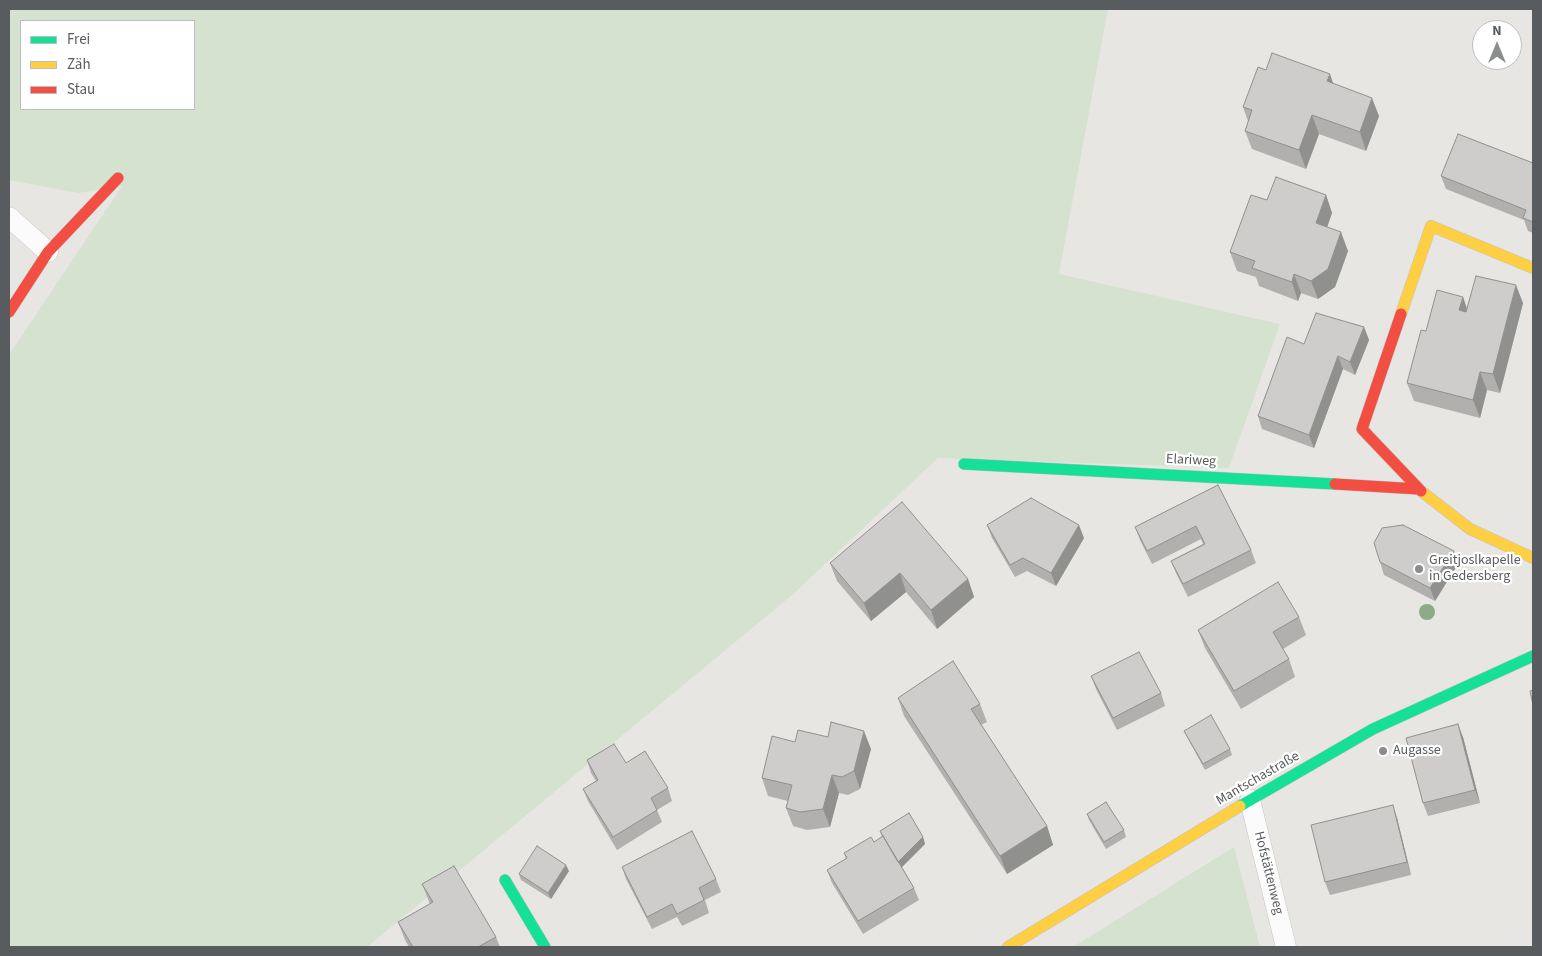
<!DOCTYPE html>
<html>
<head>
<meta charset="utf-8">
<style>
	body { margin:0 }
	#map { position:relative; width:1542px; height:956px; overflow:hidden; background:#e8e6e2; font-family:"Source Sans 3",sans-serif }
	canvas { display:block }
	.frame { position:absolute; inset:0; border:10px solid #595c5f; pointer-events:none }
	.legend { position:absolute; left:20px; top:20px; width:175px; height:90px; box-sizing:border-box; background:#fff; border:1px solid #bdbebf; margin:0; padding:6px 9px; list-style:none; font-size:15px; color:#595c5f }
	.legend li { display:flex; align-items:center; gap:10px; height:25px }
	.legend b { width:25px; border:1px solid #bdbebf }
	.north { position:absolute; left:1472px; top:20px; width:50px; height:50px; box-sizing:border-box; background:#fff; border:1px solid #bdbebf; border-radius:50%; rotate:0deg; font-size:14px; font-weight:700; line-height:20px; text-align:center; color:#595c5f }
	.north::after { content:''; display:block; margin:auto; width:18px; height:22px; background:#8b8c8d; clip-path:polygon(50% 0,100% 100%,50% 72%,0 100%) }
</style>
</head>
<body>
<div id="map">
<canvas width="1542" height="956"></canvas>
<div class="frame"></div>
<ul class="legend">
<li><b style="height:6px;background:#16e098"></b>Frei</li>
<li><b style="height:6px;background:#ffcf43"></b>Zäh</li>
<li><b style="height:6px;background:#f24e42"></b>Stau</li>
</ul>
<div class="north">N</div>
</div>
<script>
const g = document.querySelector('canvas').getContext('2d');
g.lineJoin = 'round';
function paint(path, color) {
  g.fillStyle = color;
  g.fill(path, 'evenodd');
}
function shape(rows) {
  const path = new Path2D();
  for (const r of rows) {
    path.moveTo(r[0], r[1]);
    for (let i = 2; i < r.length; i += 2) path.lineTo(r[i], r[i + 1]);
  }
  return path;
}
function stroke(path, color, width, dash) {
  g.strokeStyle = color;
  g.lineWidth = width;
  g.lineCap = dash ? 'butt' : 'round';
  g.setLineDash(dash || []);
  g.stroke(path);
}
function label(font, color, halo, rows, align = 'center') {
  g.font = font + ' "Source Sans 3",sans-serif';
  g.lineWidth = 4.5;
  g.setLineDash([]);
  g.textBaseline = 'middle';
  g.strokeStyle = halo;
  g.fillStyle = color;
  for (const [text, x, y, turn = 0] of rows) {
    g.save();
    g.translate(x, y);
    g.rotate((+turn || 0) * Math.PI / 180);
    g.textAlign = isNaN(turn) ? turn : align;
    if (halo) g.strokeText(text, 0, 0);
    g.fillText(text, 0, 0);
    g.restore();
  }
}
paint(shape([
	[9,9,1108,9,1059,274,1280,324,1229,468,938,458,792,595,367,947,9,947,9,355,122,186,78,193,9,180],
	[21,21,194,21,194,109,21,109],
	[1234,847,1260,947,1073,947]
]), '#d4e2cf');
const lane = shape([
	[9,217,48,252],
	[1250,800,1286,947]
]);
const fast = shape([
	[964,464,1335,484],
	[1240,806,1373,729,1533,656],
	[505,880,545,947]
]);
const slow = shape([
	[1401,314,1431,226,1533,268],
	[1421,491,1470,529,1533,558],
	[1008,947,1240,806]
]);
const jam = shape([
	[9,312,48,252,118,178],
	[1401,314,1362,429,1421,491],
	[1335,484,1418,489]
]);
stroke(lane, '#c4c3c3', 21);
stroke(fast, '#c3c3c3', 12);
stroke(slow, '#c3c3c3', 12);
stroke(jam, '#c3c3c3', 12);
stroke(lane, '#fcfbfb', 20);
stroke(fast, '#16e098', 11);
stroke(slow, '#ffcf43', 11);
stroke(jam, '#f24e42', 11);
g.fillStyle = '#8cab88';
for (const [x, y] of [
	[1427,612]
]) {
  g.beginPath();
  g.arc(x, y, 8, 0, 2 * Math.PI);
  g.fill();
}
paint(shape([
	[1266,70,1333,83,1379,116,1366,151,1319,134,1306,169,1252,149,1245,131,1248,121,1243,107],
	[1533,163,1533,233,1528,231,1524,220,1446,189,1441,176],
	[1326,195,1332,213,1327,227,1348,251,1335,287,1318,299,1301,293,1298,301,1259,286,1256,277,1237,271,1230,252,1267,200],
	[1463,297,1467,309,1523,303,1500,393,1487,390,1480,418,1414,401,1407,383,1426,331],
	[1364,327,1369,340,1355,375,1343,369,1314,448,1262,429,1258,416,1304,344],
	[1218,485,1251,550,1256,563,1188,597,1176,573,1171,561,1203,544,1201,539,1152,564,1140,540,1135,527],
	[987,525,1084,538,1056,586,1027,571,1015,577,992,538],
	[1380,562,1458,564,1435,601,1384,575],
	[830,563,968,579,974,597,937,629,906,592,871,621,837,581],
	[1299,617,1306,635,1283,649,1289,659,1295,677,1241,709,1205,648,1198,630],
	[1091,676,1161,693,1165,706,1117,730,1096,689],
	[898,698,980,704,987,722,981,725,1047,826,1053,845,1007,874,904,716],
	[1184,731,1230,749,1232,755,1205,770,1187,737],
	[1463,737,1480,803,1428,816,1423,803],
	[795,742,871,749,860,789,848,795,839,793,830,827,807,830,793,826,786,808,788,801,768,796,762,778],
	[587,760,626,763,668,788,672,801,657,810,662,822,617,850,588,801,583,789,596,781,591,773],
	[1087,814,1124,830,1126,837,1106,849,1089,820],
	[1397,818,1411,875,1330,895,1325,882],
	[880,831,923,837,925,844,902,867,914,888,919,900,863,934,832,883,827,870,846,859,844,853,874,842,882,837],
	[622,867,716,879,721,892,705,900,709,913,682,926,677,917,652,929,626,879],
	[569,871,551,899,521,880,519,874],
	[422,884,496,937,500,947,409,947,405,940,398,922,430,904]
]), '#b1b0af');
paint(shape([
	[1330,74,1336,92,1327,81],
	[1372,98,1379,116,1366,151,1360,132],
	[1312,115,1319,134,1306,169,1299,150],
	[1326,195,1332,213,1322,242,1316,223],
	[1341,232,1348,251,1335,287,1318,299,1311,281],
	[1294,274,1301,293,1298,301,1292,282],
	[1516,285,1523,303,1500,393,1493,374],
	[1463,297,1469,315,1459,310],
	[1364,327,1369,340,1355,375,1350,362],
	[1338,356,1343,369,1314,448,1309,435],
	[1480,372,1487,390,1480,418,1473,400],
	[1079,525,1084,538,1056,586,1051,573],
	[1454,551,1458,564,1435,601,1430,588],
	[900,573,906,592,871,621,864,603],
	[968,579,974,597,937,629,931,610],
	[1458,724,1463,737,1480,803,1475,790],
	[864,731,871,749,860,789,854,771],
	[832,775,839,793,830,827,823,809],
	[1393,805,1397,818,1411,875,1407,862],
	[1047,826,1053,845,1007,874,1000,856],
	[923,837,925,844,900,869,897,862],
	[566,865,569,871,551,899,548,893]
]), '#90908e');
const building = shape([
	[1272,53,1330,74,1327,81,1372,98,1360,132,1312,115,1299,150,1245,131,1252,110,1243,107,1258,67,1266,70,1272,53],
	[1458,134,1533,163,1533,222,1523,218,1526,210,1441,176,1458,134],
	[1276,177,1326,195,1316,223,1341,232,1328,269,1311,281,1294,274,1292,282,1252,268,1255,261,1230,252,1251,195,1267,200,1276,177],
	[1476,276,1516,285,1493,374,1480,372,1473,400,1407,383,1421,330,1426,331,1437,290,1463,297,1459,310,1466,312,1476,276],
	[1316,313,1364,327,1350,362,1338,356,1309,435,1258,416,1287,337,1304,344,1316,313],
	[1218,485,1251,550,1183,584,1171,561,1205,544,1196,526,1147,551,1135,527,1218,485],
	[1031,498,1079,525,1051,573,1023,558,1010,565,987,525,1031,498],
	[902,502,968,579,931,610,900,573,864,603,830,563,902,502],
	[1403,525,1454,551,1430,588,1380,562,1374,543,1382,528,1403,525],
	[1278,582,1299,617,1273,632,1289,659,1234,691,1198,630,1278,582],
	[1139,652,1161,693,1113,718,1091,676,1139,652],
	[953,661,980,704,971,709,1047,826,1000,856,898,698,953,661],
	[1533,690,1533,705,1530,691,1533,690],
	[1211,715,1230,749,1203,764,1184,731,1211,715],
	[831,722,864,731,854,771,842,777,832,775,823,809,800,812,786,808,792,785,762,778,772,736,795,742,798,730,828,737,831,722],
	[1458,724,1475,790,1423,803,1406,738,1458,724],
	[614,744,626,763,645,751,668,788,651,798,657,810,613,837,583,789,598,780,587,760,614,744],
	[1106,802,1124,830,1104,842,1087,814,1106,802],
	[1393,805,1407,862,1325,882,1311,825,1393,805],
	[909,813,923,837,898,862,880,831,909,813],
	[692,831,716,879,699,888,704,900,677,914,672,904,647,917,622,867,692,831],
	[883,836,914,888,858,921,827,870,847,858,844,853,871,837,874,842,883,836],
	[537,846,566,865,548,893,519,874,537,846],
	[454,866,496,937,478,947,413,947,398,922,433,902,422,884,454,866]
]);
paint(building, '#cecdcb');
stroke(building, '#90908e', 1);
for (const [x, y, r, color] of [
	[1419,569,5,"#8b8c8d"],
	[1383,751,5,"#8b8c8d"]
]) {
  const dot = new Path2D();
  dot.arc(x, y, r, 0, 2 * Math.PI);
  g.fillStyle = color;
  g.fill(dot);
  stroke(dot, '#fff', 2);
}
label('14px', '#595c5f', '#fff', [
	["Elariweg",1191,461,3],
	["Mantschastraße",1258,779,-30],
	["Hofstättenweg",1268,873,76]
]);
label('14px', '#595c5f', '#fff', [
	["Greitjoslkapelle",1429,561],
	["in Gedersberg",1429,577],
	["Augasse",1393,751]
], 'left');
</script>
</body>
</html>
